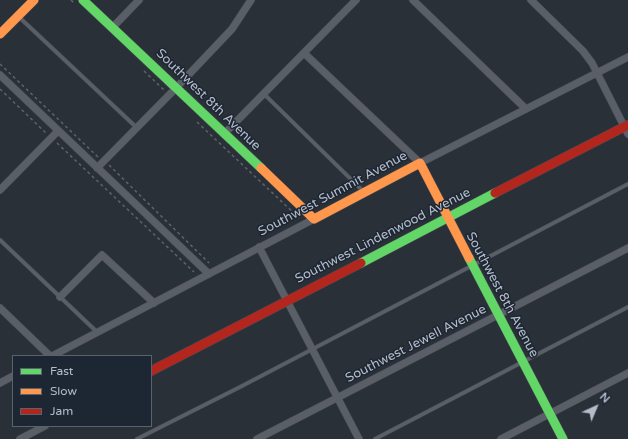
<!DOCTYPE html>
<html>
<head>
<meta charset="utf-8">
<style>
	body { margin:0 }
	#map { position:relative; width:628px; height:439px; overflow:hidden; background:#2a3038; font-family:"Varela Round",sans-serif }
	canvas { display:block }
	.legend { position:absolute; left:12px; top:355px; width:140px; height:72px; box-sizing:border-box; background:#1d2633; border:1px solid #59626f; margin:0; padding:5px 7px; list-style:none; font-size:12px; color:#b4bcc9 }
	.legend li { display:flex; align-items:center; gap:8px; height:20px }
	.legend b { width:20px; border:1px solid #59626f }
	.north { position:absolute; left:576px; top:387px; width:40px; height:40px; -webkit-text-stroke:3px #1d2633; paint-order:stroke; rotate:44deg; font-size:11px; font-weight:700; line-height:16px; text-align:center; color:#b4bcc9 }
	.north::after { content:''; display:block; margin:auto; width:14px; height:18px; background:#b4bcc9; clip-path:polygon(50% 0,100% 100%,50% 72%,0 100%) }
</style>
</head>
<body>
<div id="map">
<canvas width="628" height="439"></canvas>
<ul class="legend">
<li><b style="height:5px;background:#63d668"></b>Fast</li>
<li><b style="height:5px;background:#ff974d"></b>Slow</li>
<li><b style="height:5px;background:#b3261e"></b>Jam</li>
</ul>
<div class="north">N</div>
</div>
<script>
const g = document.querySelector('canvas').getContext('2d');
g.lineJoin = 'round';
function shape(rows) {
  const path = new Path2D();
  for (const r of rows) {
    path.moveTo(r[0], r[1]);
    for (let i = 2; i < r.length; i += 2) path.lineTo(r[i], r[i + 1]);
  }
  return path;
}
function stroke(path, color, width, dash) {
  g.strokeStyle = color;
  g.lineWidth = width;
  g.lineCap = dash ? 'butt' : 'round';
  g.setLineDash(dash || []);
  g.stroke(path);
}
function label(font, color, halo, rows, align = 'center') {
  g.font = font + ' "Varela Round",sans-serif';
  g.lineWidth = 3;
  g.setLineDash([]);
  g.textBaseline = 'middle';
  g.strokeStyle = halo;
  g.fillStyle = color;
  for (const [text, x, y, turn = 0] of rows) {
    g.save();
    g.translate(x, y);
    g.rotate((+turn || 0) * Math.PI / 180);
    g.textAlign = isNaN(turn) ? turn : align;
    if (halo) g.strokeText(text, 0, 0);
    g.fillText(text, 0, 0);
    g.restore();
  }
}
const lane = shape([
	[19,17,136,127],
	[264,94,364,192],
	[0,240,97,332],
	[137,439,242,386,628,184],
	[375,439,628,307]
]);
const street = shape([
	[413,0,526,109],
	[531,0,583,51,592,63,628,134],
	[112,28,139,0],
	[304,53,420,163,628,57],
	[0,75,209,274],
	[224,134,356,0],
	[97,168,176,88,232,29,251,0],
	[0,190,58,131],
	[259,247,359,439],
	[60,297,102,255,154,303],
	[0,308,50,356],
	[52,356,314,219],
	[0,383,13,376],
	[20,439,45,426],
	[257,439,628,248],
	[501,439,628,373]
]);
const fast = shape([
	[83,0,261,168],
	[469,258,563,439],
	[361,263,495,193]
]);
const slow = shape([
	[0,34,34,0],
	[261,168,314,219,420,163,469,258]
]);
const jam = shape([
	[495,193,628,125],
	[151,371,361,263]
]);
stroke(lane, '#484c53', 4.5);
stroke(street, '#484c53', 8);
stroke(fast, '#484c53', 10);
stroke(slow, '#484c53', 10);
stroke(jam, '#484c53', 10);
stroke(shape([
	[71,0,75,4],
	[0,64,98,157],
	[144,71,164,90],
	[0,89,47,134],
	[197,122,297,216,299,215],
	[57,143,194,272],
	[109,165,209,263]
]), '#5d636a', 1.5, [3, 3]);
stroke(lane, '#5a5e66', 3.5);
stroke(street, '#5a5e66', 7);
stroke(fast, '#63d668', 9);
stroke(slow, '#ff974d', 9);
stroke(jam, '#b3261e', 9);
label('13px', '#b4bcc9', '#1d2633', [
	["Southwest 8th Avenue",208,100,44],
	["Southwest Summit Avenue",333,194,-28],
	["Southwest Lindenwood Avenue",383,236,-27],
	["Southwest 8th Avenue",502,295,62],
	["Southwest Jewell Avenue",416,344,-27]
]);
</script>
</body>
</html>
